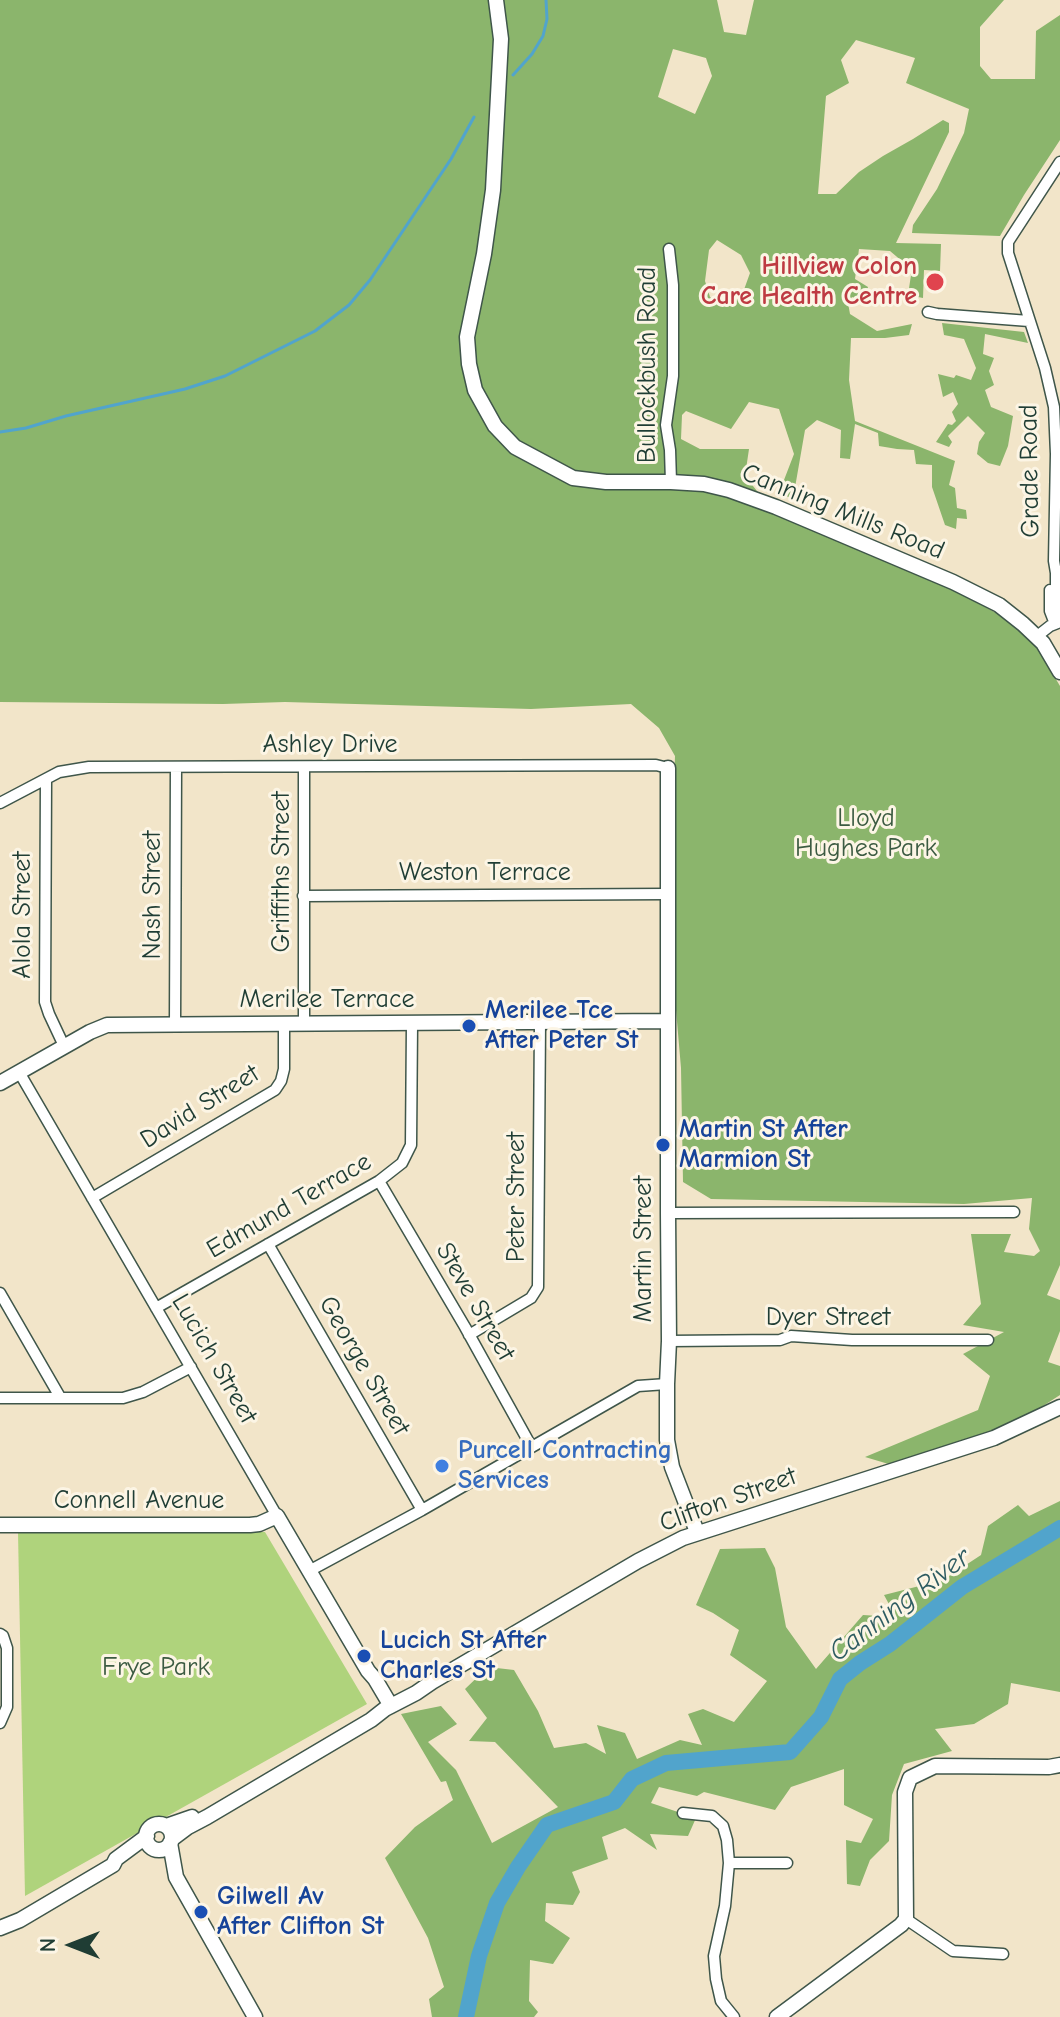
<!DOCTYPE html>
<html>
<head>
<meta charset="utf-8">
<style>
	body { margin:0 }
	#map { position:relative; width:1060px; height:2017px; overflow:hidden; background:#f2e5c9; font-family:"Comic Neue",sans-serif }
	canvas { display:block }
	.north { position:absolute; left:32px; top:1905px; width:80px; height:80px; -webkit-text-stroke:6px #fcf5e5; paint-order:stroke; rotate:270deg; font-size:22px; font-weight:700; line-height:32px; text-align:center; color:#1f3d34 }
	.north::after { content:''; display:block; margin:auto; width:28px; height:36px; background:#1f3d34; clip-path:polygon(50% 0,100% 100%,50% 72%,0 100%) }
</style>
</head>
<body>
<div id="map">
<canvas width="1060" height="2017"></canvas>
<div class="north">N</div>
</div>
<script>
const g = document.querySelector('canvas').getContext('2d');
g.lineJoin = 'round';
function paint(path, color) {
  g.fillStyle = color;
  g.fill(path, 'evenodd');
}
function shape(rows) {
  const path = new Path2D();
  for (const r of rows) {
    if (r.length === 3) {
      path.moveTo(r[0] + r[2], r[1]);
      path.arc(r[0], r[1], r[2], 0, 2 * Math.PI);
      continue;
    }
    path.moveTo(r[0], r[1]);
    for (let i = 2; i < r.length; i += 2) path.lineTo(r[i], r[i + 1]);
  }
  return path;
}
function stroke(path, color, width, dash) {
  g.strokeStyle = color;
  g.lineWidth = width;
  g.lineCap = dash ? 'butt' : 'round';
  g.setLineDash(dash || []);
  g.stroke(path);
}
function label(font, color, halo, rows, align = 'center') {
  g.font = font + ' "Comic Neue",sans-serif';
  g.lineWidth = 6;
  g.setLineDash([]);
  g.textBaseline = 'middle';
  g.strokeStyle = halo;
  g.fillStyle = color;
  for (const [text, x, y, turn = 0] of rows) {
    g.save();
    g.translate(x, y);
    g.rotate((+turn || 0) * Math.PI / 180);
    g.textAlign = isNaN(turn) ? turn : align;
    if (halo) g.strokeText(text, 0, 0);
    g.fillText(text, 0, 0);
    g.restore();
  }
}
paint(shape([
	[18,1532,265,1532,367,1704,25,1896]
]), '#afd37c');
paint(shape([
	[0,0,717,0,724,32,746,35,754,0,1004,0,980,27,980,66,991,79,1035,79,1036,31,1060,15,1060,140,1024,195,1000,236,912,233,913,225,937,189,964,133,969,109,906,83,915,58,856,40,841,60,849,83,826,96,818,194,836,194,859,172,883,156,913,139,943,120,949,123,949,132,896,243,941,244,940,271,924,270,923,298,908,295,911,275,903,262,890,251,859,249,855,279,868,287,865,301,852,297,848,303,850,314,877,331,912,324,909,335,885,338,851,338,849,380,855,421,955,461,949,485,955,488,957,508,966,510,967,519,957,518,956,529,945,525,932,487,932,465,916,464,914,450,897,449,879,446,878,433,855,424,850,459,840,458,841,430,817,420,805,430,793,499,779,493,794,454,779,409,749,402,731,429,686,411,682,415,681,439,700,449,749,449,745,476,773,511,933,578,1007,619,1038,649,1060,686,1060,1265,1047,1295,1060,1300,1060,1331,1048,1362,1060,1366,1060,1395,1029,1415,902,1468,865,1457,978,1410,990,1376,963,1354,1004,1332,963,1325,981,1304,971,1234,1011,1234,1004,1252,1034,1256,1040,1251,1029,1229,1032,1198,964,1204,711,1199,683,1182,681,1068,669,929,675,756,659,728,631,704,531,709,285,702,223,704,0,702],
	[673,49,706,58,712,76,695,114,658,97],
	[717,240,741,255,750,273,741,298,726,303,715,301,710,297,705,281,709,250],
	[942,323,1024,332,1028,343,985,334,983,354,994,358,989,371,994,385,985,390,991,407,1013,416,1008,446,1000,466,988,463,977,454,979,442,985,433,968,416,948,436,952,442,949,447,936,442,948,424,952,425,956,421,952,412,958,404,953,392,943,397,938,374,954,378,956,375,971,380,976,368,964,339,944,335],
	[1060,1501,1060,1692,1011,1683,1008,1704,974,1724,935,1729,952,1751,904,1764,892,1795,889,1841,870,1860,860,1886,847,1884,846,1840,861,1843,873,1819,844,1805,844,1769,791,1787,775,1810,704,1792,697,1796,659,1787,651,1803,696,1818,688,1836,650,1834,657,1850,625,1828,602,1837,608,1859,572,1872,580,1892,573,1905,546,1903,545,1921,570,1938,553,1964,530,1960,529,2001,538,2012,534,2017,432,2017,429,1999,444,1987,428,1938,385,1858,415,1827,453,1800,446,1781,441,1782,401,1714,441,1706,457,1724,428,1742,456,1770,492,1843,558,1807,495,1742,469,1741,487,1718,465,1689,488,1667,514,1670,538,1711,554,1748,586,1743,606,1754,597,1725,625,1733,637,1759,680,1740,702,1745,688,1714,703,1709,734,1722,767,1681,730,1655,739,1630,713,1613,696,1605,720,1549,765,1548,775,1568,786,1627,816,1669,863,1615,896,1617,884,1595,943,1580,981,1555,988,1526,1018,1505,1029,1516]
]), '#8bb56c');
stroke(shape([
	[513,75,532,54,543,36,547,19,546,0],
	[0,432,26,428,66,416,185,389,225,376,315,331,349,305,370,280,451,159,474,117]
]), '#51a4cc', 3);
stroke(shape([
	[466,2017,479,1956,497,1903,518,1867,547,1825,614,1802,632,1779,666,1763,790,1752,821,1717,840,1679,860,1663,890,1644,962,1587,1060,1528]
]), '#51a4cc', 16);
const street = shape([
	[1060,162,1008,242,1008,253,1045,368,1054,407,1056,454,1054,561,1056,573,1056,599,1060,615],
	[669,249,673,285,673,376,666,425,670,450,671,482],
	[928,312,937,314,1029,321],
	[1050,590,1050,611,1055,624],
	[1036,637,1050,626,1060,622],
	[304,768,304,1024],
	[46,779,45,1002,49,1014,64,1046],
	[0,803,59,772,89,767,656,765,668,768],
	[303,896,667,894],
	[175,1024,176,767],
	[19,1072,277,1516],
	[379,1181,465,1327,531,1446],
	[92,1198,275,1090,281,1081,284,1069,284,1024],
	[668,1213,1014,1212],
	[268,1244,422,1510],
	[0,1293,60,1397],
	[156,1308,379,1181,402,1163,411,1145,412,1024],
	[469,1335,531,1298,538,1287,540,1022],
	[669,1341,780,1340,791,1336,852,1340,988,1340],
	[0,1398,123,1398,143,1392,191,1367],
	[309,1571,422,1510,638,1386,667,1384],
	[0,1634,3,1636,7,1648,7,1707,0,1723],
	[683,1813,712,1816,723,1826,727,1840,729,1863,725,1906,714,1956,716,1979,721,2001,734,2017],
	[729,1863,787,1863],
	[906,1919,953,1951,1003,1954]
]);
const secondary = shape([
	[496,0,501,39,493,190,484,254,467,337,469,364,475,390,495,426,515,447,573,478,606,482,671,482,704,484,729,490,776,507,953,582,999,605,1023,624,1043,643,1060,672],
	[668,768,668,1213,669,1341,667,1384,667,1440,672,1467,697,1532],
	[0,1083,90,1032,107,1025,668,1021],
	[0,1525,250,1525,259,1524,277,1516,368,1671,375,1679,391,1706],
	[159,1837,13],
	[166,1826,192,1817],
	[172,1839,188,1827,207,1817,371,1720,385,1709,416,1693,432,1682,638,1561,683,1538,994,1438,1060,1407],
	[170,1843,176,1877,255,2017],
	[0,1928,20,1920,113,1865,116,1859,147,1836],
	[777,2017,901,1925,906,1919,905,1792,910,1778,935,1766,1049,1767,1060,1765]
]);
stroke(street, '#3f564a', 13);
stroke(secondary, '#3f564a', 17);
stroke(street, '#fff', 10);
stroke(secondary, '#fff', 14);
for (const [x, y, r, color] of [
	[935,282,10,"#e0444e"],
	[469,1026,8,"#1a4fb4"],
	[663,1145,8,"#1a4fb4"],
	[442,1466,8,"#3f7fe0"],
	[364,1656,8,"#1a4fb4"],
	[201,1912,8,"#1a4fb4"]
]) {
  const dot = new Path2D();
  dot.arc(x, y, r, 0, 2 * Math.PI);
  g.fillStyle = color;
  g.fill(dot);
  stroke(dot, '#fcf5e5', 3);
}
label('bold 26px', '#be3a42', '#fcf5e5', [
	["Hillview Colon",917,267],
	["Care Health Centre",917,297]
], 'right');
label('26px', '#1f3d34', '#fcf5e5', [
	["Bullockbush Road",648,365,-90],
	["Grade Road",1030,471,-91],
	["Canning Mills Road",843,512,22],
	["Ashley Drive",330,745],
	["Griffiths Street",282,872,-90],
	["Weston Terrace",485,873],
	["Nash Street",153,895,-90],
	["Alola Street",23,915,-90],
	["Merilee Terrace",327,1000],
	["David Street",200,1107,-32],
	["Peter Street",517,1197,-90],
	["Edmund Terrace",289,1206,-30],
	["Martin Street",644,1249,-90],
	["Steve Street",475,1302,60],
	["Dyer Street",828,1318],
	["Lucich Street",214,1359,60],
	["George Street",364,1366,60],
	["Clifton Street",728,1500,-20],
	["Connell Avenue",139,1501]
]);
label('26px', '#3c5b42', '#fcf5e5', [
	["Lloyd",866,819],
	["Hughes Park",866,849],
	["Frye Park",156,1668]
]);
label('bold 26px', '#164399', '#fcf5e5', [
	["Merilee Tce",485,1011],
	["After Peter St",485,1041],
	["Martin St After",679,1130],
	["Marmion St",679,1160],
	["Lucich St After",380,1641],
	["Charles St",380,1671],
	["Gilwell Av",217,1897],
	["After Clifton St",217,1927]
], 'left');
label('bold 26px', '#366cbe', '#fcf5e5', [
	["Purcell Contracting",458,1451],
	["Services",458,1481]
], 'left');
label('italic 28px', '#2e5c62', '#fcf5e5', [
	["Canning River",900,1605,-37]
]);
</script>
</body>
</html>
